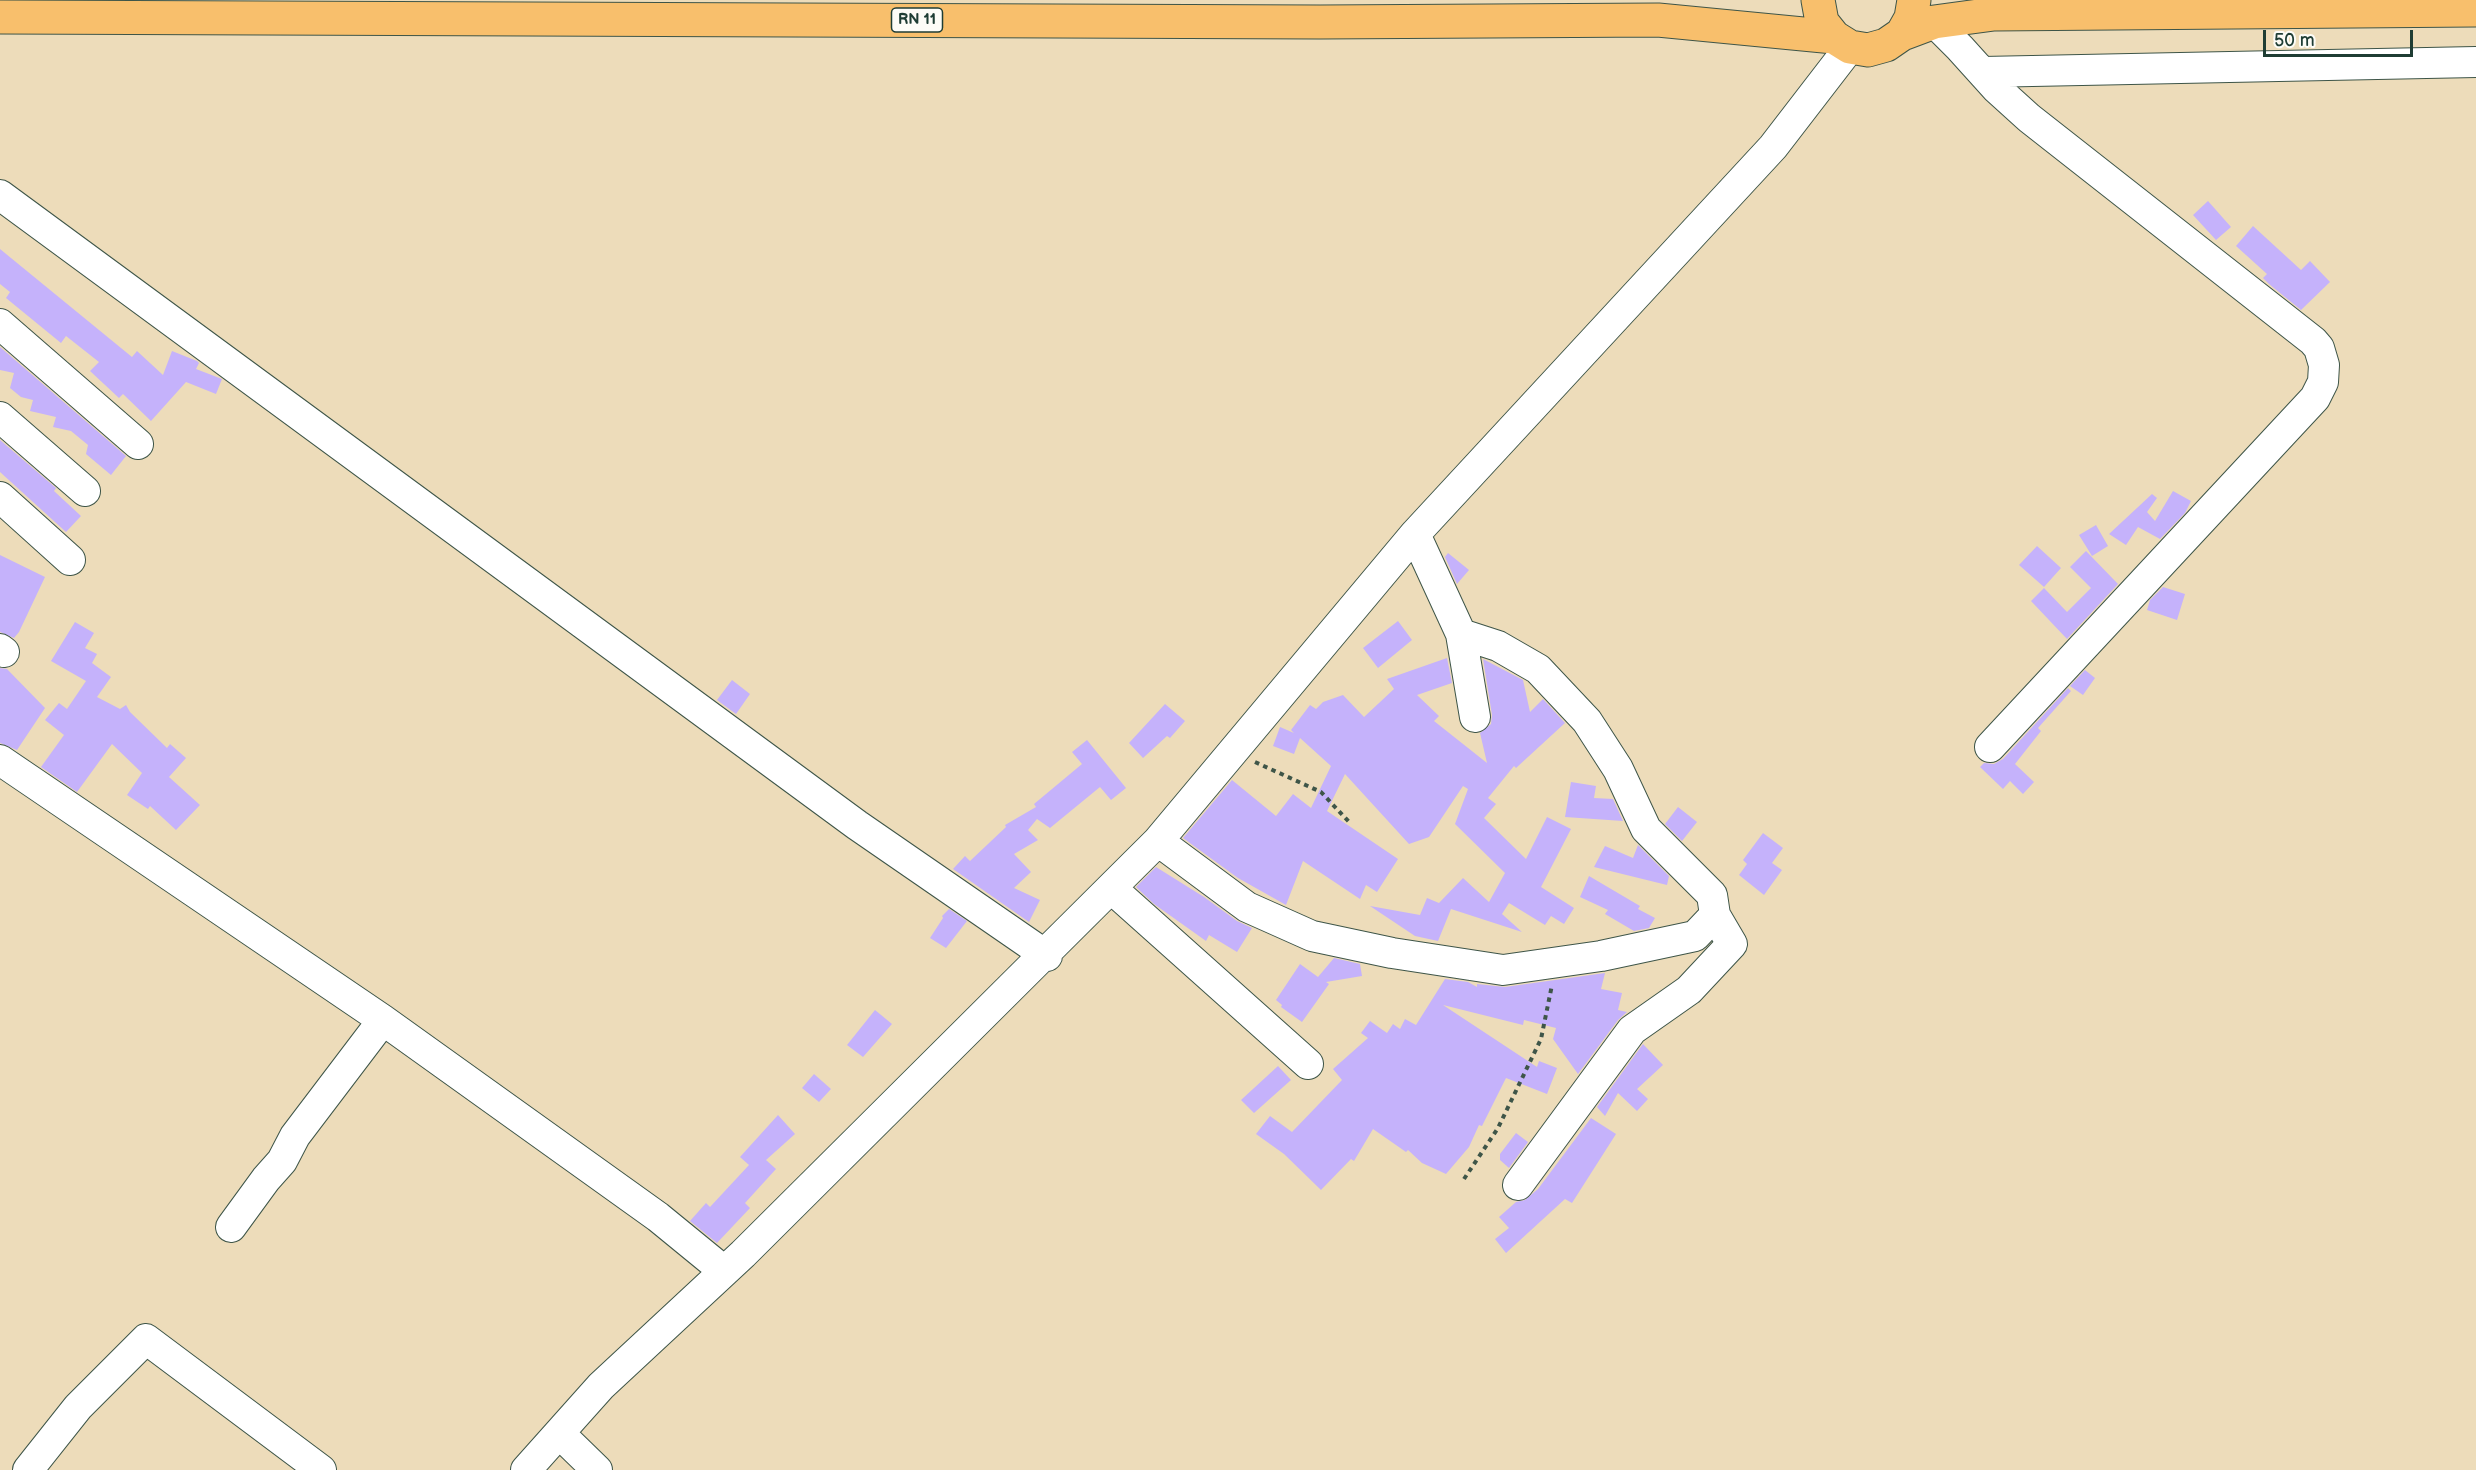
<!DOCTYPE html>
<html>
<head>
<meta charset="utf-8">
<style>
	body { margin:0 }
	#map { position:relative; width:2476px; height:1470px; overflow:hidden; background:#eddcba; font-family:"Balsamiq Sans",sans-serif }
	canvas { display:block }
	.scale { position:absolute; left:2263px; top:30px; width:150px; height:27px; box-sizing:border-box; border:3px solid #1f3d34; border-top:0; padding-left:8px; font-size:18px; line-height:21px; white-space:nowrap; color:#1f3d34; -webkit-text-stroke:4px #fdfcf7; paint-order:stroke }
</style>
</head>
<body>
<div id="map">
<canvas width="2476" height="1470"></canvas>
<div class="scale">50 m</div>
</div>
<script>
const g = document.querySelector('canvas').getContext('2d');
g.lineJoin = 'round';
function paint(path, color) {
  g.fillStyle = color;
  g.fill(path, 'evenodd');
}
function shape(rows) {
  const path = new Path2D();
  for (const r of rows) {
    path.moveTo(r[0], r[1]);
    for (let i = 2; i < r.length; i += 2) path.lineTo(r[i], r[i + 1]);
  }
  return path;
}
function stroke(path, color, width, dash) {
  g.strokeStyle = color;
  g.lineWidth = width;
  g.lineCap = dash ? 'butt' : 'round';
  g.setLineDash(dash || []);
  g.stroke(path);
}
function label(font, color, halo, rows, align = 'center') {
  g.font = font + ' "Balsamiq Sans",sans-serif';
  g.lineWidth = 5;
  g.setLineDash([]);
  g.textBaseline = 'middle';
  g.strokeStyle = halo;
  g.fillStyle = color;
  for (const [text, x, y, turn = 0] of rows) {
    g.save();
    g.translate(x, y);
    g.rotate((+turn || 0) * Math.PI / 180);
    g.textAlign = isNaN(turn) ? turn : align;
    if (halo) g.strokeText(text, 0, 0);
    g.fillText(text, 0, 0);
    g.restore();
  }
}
paint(shape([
	[2208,201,2231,227,2216,240,2193,215],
	[2253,226,2301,270,2310,261,2330,282,2301,310,2269,284,2263,278,2267,274,2236,246],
	[0,249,132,357,137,351,163,375,172,351,197,361,199,363,196,369,222,379,216,394,186,382,151,421,123,394,119,398,90,371,99,362,66,336,61,343,6,298,10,292,0,284],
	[0,347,126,456,111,475,86,454,88,445,71,431,53,427,56,417,30,411,33,400,21,397,10,388,14,373,0,370],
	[0,440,56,488,54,491,81,516,66,532,0,472],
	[2173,491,2191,501,2185,513,2160,539,2138,527,2126,545,2109,534,2152,494,2157,498,2147,512,2155,521],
	[2096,525,2108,546,2092,556,2079,535],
	[2037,546,2061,568,2044,587,2019,565],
	[2086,551,2118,584,2067,639,2031,601,2044,588,2067,612,2091,588,2070,567],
	[1448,553,1469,570,1457,584,1445,557],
	[0,555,45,577,19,632,14,638,0,632],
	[2163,587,2185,594,2177,620,2147,610,2150,600],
	[1398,621,1412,640,1378,668,1363,648],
	[75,622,94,633,85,648,97,654,92,663,111,677,97,697,120,709,126,705,130,712,167,748,170,744,186,758,169,777,200,805,176,830,150,806,148,809,127,795,142,773,112,744,77,792,41,767,64,735,45,720,59,703,67,709,86,681,51,661],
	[1447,658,1452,683,1417,695,1439,716,1434,721,1487,763,1480,733,1491,724,1492,715,1483,659,1523,680,1530,712,1543,699,1565,723,1516,768,1514,766,1488,798,1496,804,1484,818,1526,859,1547,817,1571,829,1541,887,1574,908,1564,924,1551,916,1545,925,1509,903,1502,914,1522,932,1451,909,1438,941,1415,936,1370,906,1420,915,1427,898,1439,903,1463,878,1489,902,1505,873,1455,824,1468,789,1463,786,1429,837,1409,844,1345,774,1327,811,1398,859,1377,892,1366,885,1360,899,1303,861,1286,905,1238,878,1183,838,1232,780,1276,816,1293,794,1311,808,1331,766,1300,738,1294,754,1273,746,1280,727,1294,733,1291,730,1310,705,1316,709,1323,702,1343,695,1364,717,1394,689,1387,679],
	[0,668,7,669,45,708,17,750,0,743],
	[2085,670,2095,678,2083,695,2070,686],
	[732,680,750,694,736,714,717,700],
	[2068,688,2071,691,2038,728,2041,731,2015,764,2034,782,2023,794,2010,781,2003,789,1980,767,1984,763,1994,764,2003,759],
	[1165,704,1185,721,1170,738,1167,736,1143,758,1129,743],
	[1087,740,1126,788,1111,800,1100,787,1050,828,1037,819,1028,830,1038,840,1014,854,1031,872,1014,888,1040,900,1029,922,953,869,965,856,970,861,1006,827,1005,825,1036,807,1034,804,1082,764,1072,752],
	[1571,782,1596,786,1594,798,1613,799,1623,821,1565,817],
	[1678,807,1697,822,1682,841,1665,824],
	[1763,833,1783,848,1772,863,1782,870,1764,895,1739,875,1747,864,1743,860],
	[1638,845,1669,876,1667,885,1594,867,1605,846,1633,858],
	[1156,867,1204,897,1237,921,1252,928,1237,952,1209,935,1206,941,1154,904,1136,887],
	[1589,876,1640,906,1638,909,1655,918,1649,928,1634,931,1605,914,1608,910,1580,897],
	[949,909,967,921,946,948,930,938,943,918,942,916],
	[1334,958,1360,964,1362,976,1326,982,1329,984,1302,1022,1281,1007,1282,1005,1276,1000,1300,964,1318,977],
	[1605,973,1601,989,1622,993,1618,1010,1627,1012,1618,1020,1578,1074,1553,1039,1556,1028,1524,1020,1523,1025,1443,1005,1537,1067,1539,1061,1557,1068,1547,1094,1506,1078,1482,1126,1479,1125,1469,1147,1446,1174,1422,1163,1408,1150,1406,1152,1373,1129,1354,1161,1351,1159,1321,1190,1284,1154,1256,1134,1270,1116,1292,1132,1342,1080,1333,1069,1368,1038,1361,1033,1370,1021,1387,1033,1393,1024,1400,1029,1405,1019,1416,1025,1445,979,1468,982,1477,987,1477,984,1505,987],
	[875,1010,892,1024,863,1057,847,1045],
	[1643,1044,1663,1065,1637,1089,1648,1099,1637,1111,1618,1093,1605,1116,1597,1107],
	[1278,1066,1291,1080,1254,1113,1241,1100],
	[814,1074,831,1089,819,1102,802,1088],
	[778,1115,795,1134,766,1160,776,1169,745,1203,750,1208,717,1243,690,1221,706,1203,710,1207,749,1165,740,1157],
	[1591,1118,1616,1134,1572,1203,1565,1199,1506,1253,1495,1239,1509,1228,1499,1217,1516,1202,1525,1200,1538,1189],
	[1516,1133,1528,1142,1509,1168,1500,1160,1500,1154]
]), '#c5b2fb');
const minor = shape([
	[1934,22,1960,48,1997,89,2029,118,2313,341,2319,348,2324,365,2323,382,2315,398,1990,747],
	[1983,72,2476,62],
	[0,195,857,825,1047,956],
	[0,324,138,444],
	[0,417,85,491],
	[0,497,70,560],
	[1461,634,1475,717],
	[0,649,4,652],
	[0,760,383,1020,658,1217,724,1271],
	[1158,841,1247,907,1312,936,1392,953,1503,970,1601,956,1695,936,1715,915,1712,895,1646,829,1618,769,1587,721,1538,669,1498,646,1461,634,1415,534],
	[1111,888,1308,1064],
	[1518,1185,1632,1030,1689,990,1732,944,1715,915],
	[231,1227,266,1179,282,1161,295,1136,383,1020],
	[559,1433,597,1470],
	[28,1470,78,1407,146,1339,321,1470],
	[526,1470,601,1386,743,1254,1158,841,1415,534,1773,147,1850,47]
]);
const highway = shape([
	[1818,0,1822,22,1834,37,1850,47,1868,50,1886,45,1902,34,1911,18,1914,0],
	[0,17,1320,22,1658,20,1834,37],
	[1902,34,1934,22,1994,14,2476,10]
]);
stroke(minor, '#3e5548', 32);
stroke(highway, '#3e5548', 35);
stroke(shape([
	[1255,762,1321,792,1350,823],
	[1464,1179,1498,1128,1541,1039,1552,985]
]), '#3e5548', 4, [4.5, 4.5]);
stroke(minor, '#fff', 30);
stroke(highway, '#f8bf6c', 33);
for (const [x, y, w] of [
	[917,20,51]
]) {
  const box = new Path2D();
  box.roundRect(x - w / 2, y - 12, w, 24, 4.5);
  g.fillStyle = '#fdfcf7';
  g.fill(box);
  stroke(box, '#1f3d34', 1.5);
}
label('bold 15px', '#1f3d34', null, [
	["RN 11",917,20]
]);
</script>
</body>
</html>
